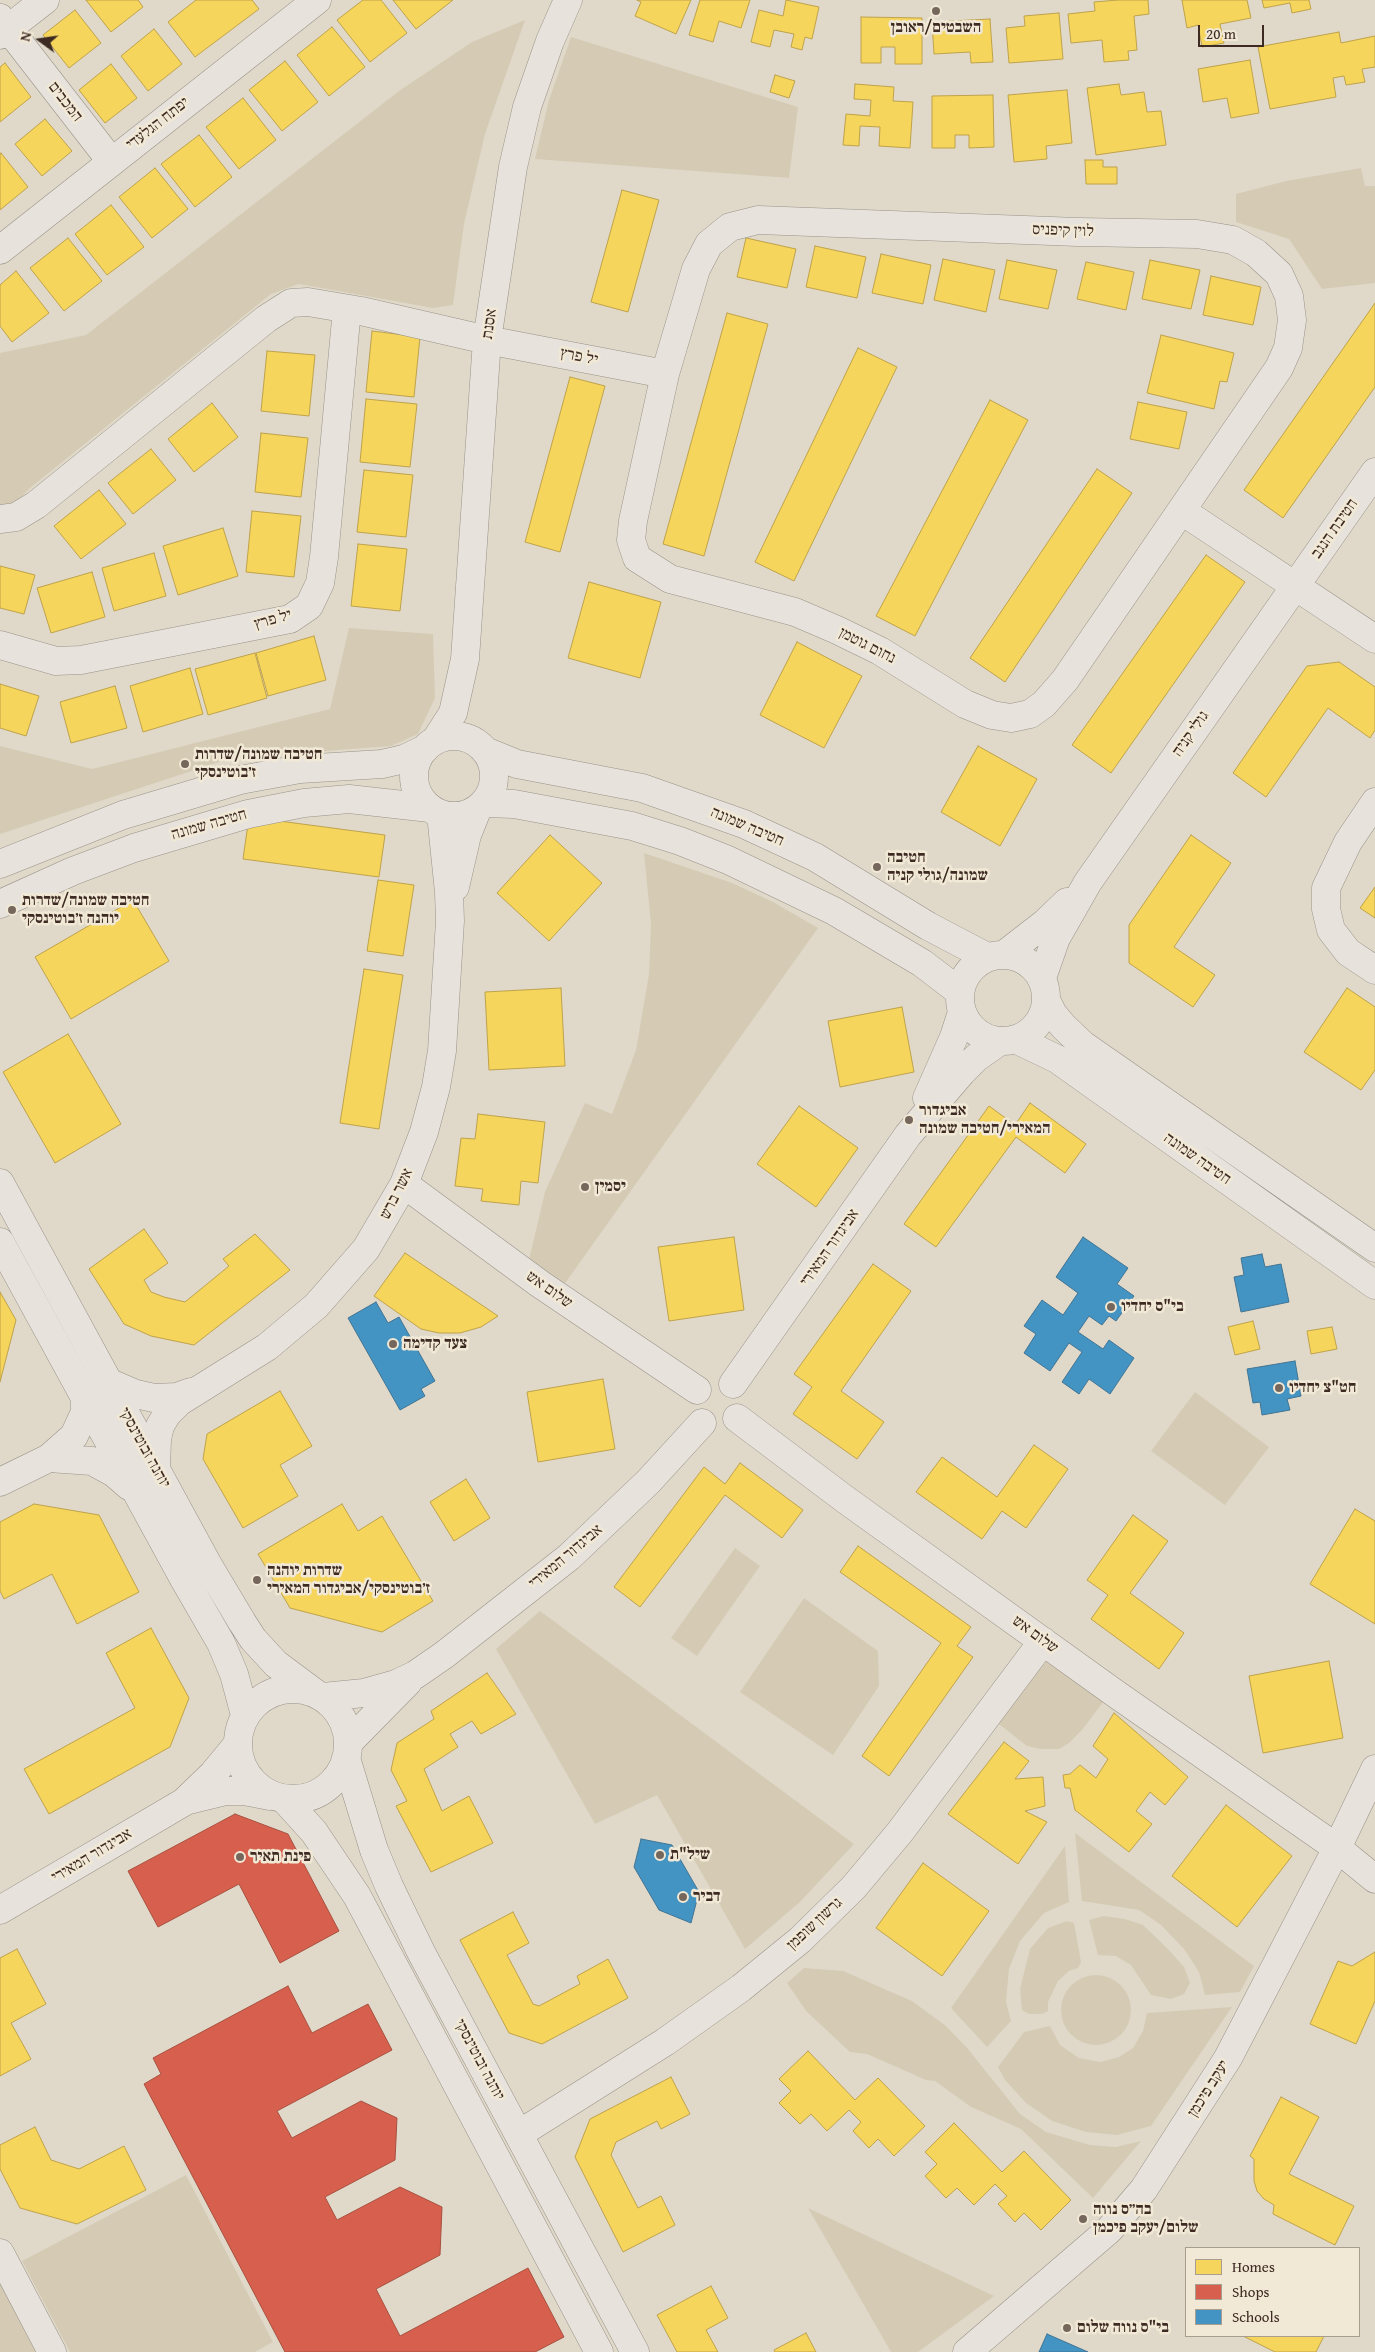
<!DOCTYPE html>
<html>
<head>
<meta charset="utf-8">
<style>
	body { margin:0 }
	#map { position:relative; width:1375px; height:2352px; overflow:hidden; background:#e0d9c9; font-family:"Gentium Book Plus",serif }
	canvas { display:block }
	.legend { position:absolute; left:1185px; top:2247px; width:175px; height:90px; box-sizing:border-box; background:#f1e9d6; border:1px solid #a99d8e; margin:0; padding:6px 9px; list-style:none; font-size:15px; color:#3d2a22 }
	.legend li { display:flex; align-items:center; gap:10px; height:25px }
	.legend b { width:25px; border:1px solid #a99d8e }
	.north { position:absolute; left:15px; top:15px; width:50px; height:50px; -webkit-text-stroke:4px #f1e9d6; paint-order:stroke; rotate:284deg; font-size:14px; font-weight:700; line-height:20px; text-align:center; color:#3d2a22 }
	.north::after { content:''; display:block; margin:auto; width:18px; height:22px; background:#3d2a22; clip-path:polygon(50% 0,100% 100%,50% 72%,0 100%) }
	.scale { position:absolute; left:1198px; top:25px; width:66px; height:22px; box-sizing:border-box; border:2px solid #3d2a22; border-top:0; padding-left:6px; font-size:15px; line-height:18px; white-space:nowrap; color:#3d2a22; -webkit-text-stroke:4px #f1e9d6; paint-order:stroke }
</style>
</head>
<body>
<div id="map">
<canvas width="1375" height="2352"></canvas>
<ul class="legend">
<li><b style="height:14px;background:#f6d55c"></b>Homes</li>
<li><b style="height:14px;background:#d6604d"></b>Shops</li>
<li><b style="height:14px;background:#4393c3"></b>Schools</li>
</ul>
<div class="north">N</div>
<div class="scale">20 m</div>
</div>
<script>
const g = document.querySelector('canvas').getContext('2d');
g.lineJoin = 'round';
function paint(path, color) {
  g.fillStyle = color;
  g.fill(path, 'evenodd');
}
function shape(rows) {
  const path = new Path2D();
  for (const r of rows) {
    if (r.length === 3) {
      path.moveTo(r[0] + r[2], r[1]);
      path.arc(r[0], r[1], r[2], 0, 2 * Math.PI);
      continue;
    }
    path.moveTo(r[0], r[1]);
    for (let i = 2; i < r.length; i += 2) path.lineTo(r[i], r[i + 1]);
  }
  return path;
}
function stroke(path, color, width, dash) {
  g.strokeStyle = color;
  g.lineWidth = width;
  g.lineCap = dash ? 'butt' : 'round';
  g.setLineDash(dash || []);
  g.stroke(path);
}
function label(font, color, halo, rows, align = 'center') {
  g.font = font + ' "Gentium Book Plus","Frank Ruhl Libre",serif';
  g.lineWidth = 5;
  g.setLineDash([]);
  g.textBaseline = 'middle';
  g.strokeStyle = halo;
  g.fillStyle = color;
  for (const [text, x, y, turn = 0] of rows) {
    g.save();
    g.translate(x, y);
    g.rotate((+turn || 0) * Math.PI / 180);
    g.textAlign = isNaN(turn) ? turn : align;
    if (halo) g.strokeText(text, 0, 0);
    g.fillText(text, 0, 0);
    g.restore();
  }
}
paint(shape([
	[525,20,485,134,464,224,453,305,433,308,299,284,271,294,30,488,12,506,0,505,0,353,86,335,399,91,472,42],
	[571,37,798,107,789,178,535,159,549,100],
	[1361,168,1365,186,1375,186,1375,283,1322,289,1289,239,1236,222,1236,194,1286,181],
	[349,628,433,634,435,698,418,734,391,746,231,758,0,834,0,746,92,769,330,709],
	[644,853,732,883,773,902,818,928,561,1289,527,1268,545,1192,585,1103,612,1114,636,1050,649,974,651,924],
	[1195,1392,1269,1447,1225,1505,1151,1451],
	[735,1548,760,1566,697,1656,671,1638],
	[804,1598,878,1651,879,1686,833,1755,740,1692],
	[540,1611,854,1844,800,1902,745,1949,657,1795,595,1824,496,1649],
	[1047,1661,1107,1697,1082,1730,1069,1743,1059,1749,1040,1749,1027,1746,995,1721],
	[1075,1833,1254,1966,1240,1992,1205,1995,1199,1972,1184,1949,1161,1925,1139,1910,1082,1901],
	[1065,1846,1069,1902,1044,1913,1020,1941,1009,1969,1006,2002,1011,2021,987,2047,951,2008],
	[1104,1916,1125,1919,1143,1925,1168,1949,1184,1967,1190,1983,1184,1994,1171,1999,1151,1995,1131,1965,1116,1956,1098,1955,1089,1920],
	[1067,1921,1074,1923,1081,1962,1078,1968,1069,1971,1058,1981,1048,2002,1048,2011,1042,2014,1029,2014,1022,2010,1020,1989,1030,1949,1048,1928],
	[804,1968,843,1971,912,2001,946,2026,968,2049,1020,2114,1046,2132,1090,2145,1116,2147,1141,2141,1093,2198,1021,2129,971,2107,935,2081,926,2080,867,2054,850,2052,806,2011,787,1983],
	[1096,2010,35],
	[1232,2007,1151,2126,1117,2135,1086,2132,1052,2121,1026,2103,1005,2080,998,2067,1024,2032,1050,2026,1060,2045,1079,2058,1100,2062,1119,2057,1133,2048,1143,2031,1147,2013],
	[186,2175,273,2342,255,2352,70,2352,22,2261],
	[808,2208,994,2296,918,2352,891,2352],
	[0,2280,41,2352,0,2352]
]), '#d5cbb5');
const homes = shape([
	[86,0,138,0,143,7,111,32,86,0],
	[196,0,252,0,259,9,195,57,168,22,196,0],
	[363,0,381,0,407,33,370,62,337,20,363,0],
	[393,0,453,0,416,29,393,0],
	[637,0,691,0,676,34,635,16,641,2,637,0],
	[700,0,750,0,741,28,719,21,713,42,689,35,700,0],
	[786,0,819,7,812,39,805,37,802,50,791,47,794,34,774,30,770,47,751,42,759,10,783,16,786,0],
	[1118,0,1148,0,1149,14,1134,16,1137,50,1128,51,1129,60,1104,62,1102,40,1071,43,1068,14,1095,11,1094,2,1118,0],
	[1182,0,1247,0,1251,18,1220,24,1224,43,1202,47,1198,25,1187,28,1182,0],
	[1262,0,1309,0,1311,9,1292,13,1290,3,1264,8,1262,0],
	[75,10,101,43,69,68,43,35,75,10],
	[1059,13,1063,59,1009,63,1006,28,1025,26,1024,16,1059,13],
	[861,17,922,18,922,64,895,64,895,47,881,47,881,63,861,63,861,17],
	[990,19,993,62,971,63,970,52,934,54,932,22,990,19],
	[332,27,365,67,329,96,297,55,332,27],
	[154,29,182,64,148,91,121,56,154,29],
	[1339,32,1341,43,1375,36,1375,67,1362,69,1365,82,1346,85,1344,76,1333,78,1336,97,1270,109,1258,47,1339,32],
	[1250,60,1259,113,1231,118,1227,98,1203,102,1198,69,1250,60],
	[285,61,318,102,282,131,249,90,285,61],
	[5,63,31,97,0,122,0,67,5,63],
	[111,64,137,98,105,123,79,90,111,64],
	[775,75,795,81,789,98,770,92,775,75],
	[855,84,894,87,893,101,913,102,910,148,879,146,880,127,860,126,859,146,843,145,846,114,870,116,871,100,854,99,855,84],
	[1119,84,1121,95,1144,92,1147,112,1161,111,1166,145,1096,155,1087,88,1119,84],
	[1067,90,1072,143,1046,146,1047,159,1014,162,1008,95,1067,90],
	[993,95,994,147,969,148,969,135,955,135,955,148,932,148,932,96,993,95],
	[243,98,276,140,239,169,206,127,243,98],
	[45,119,72,151,42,176,15,144,45,119],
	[199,135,232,177,195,207,161,164,199,135],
	[1,153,28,187,0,210,0,154,1,153],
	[1085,160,1103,160,1103,167,1117,167,1117,184,1086,184,1085,160],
	[155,168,188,209,152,238,119,197,155,168],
	[622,190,659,200,628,312,591,302,622,190],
	[111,205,144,247,107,275,75,234,111,205],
	[68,238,102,281,64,311,30,268,68,238],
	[746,238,796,249,787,288,737,277,746,238],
	[815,246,866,257,857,298,806,287,815,246],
	[881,254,931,265,923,304,872,293,881,254],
	[943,259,995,270,986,312,934,300,943,259],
	[1007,260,1057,270,1048,309,999,299,1007,260],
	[1150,260,1200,270,1191,309,1142,299,1150,260],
	[1086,262,1134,272,1126,310,1077,299,1086,262],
	[16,271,49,313,12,342,0,326,0,285,16,271],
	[1211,276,1261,287,1253,325,1203,315,1211,276],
	[1375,303,1375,387,1283,518,1244,490,1375,303],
	[727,313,768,324,704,556,663,544,727,313],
	[372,331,420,337,414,397,366,392,372,331],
	[1161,335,1234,353,1227,382,1220,381,1214,409,1147,393,1161,335],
	[858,348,897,367,794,581,755,562,858,348],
	[267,351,315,355,309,416,261,411,267,351],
	[570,377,605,386,560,552,525,542,570,377],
	[366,399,417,404,410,467,360,462,366,399],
	[990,400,1028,420,915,636,876,616,990,400],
	[1138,402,1187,412,1179,449,1130,439,1138,402],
	[212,403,238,437,194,472,168,439,212,403],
	[261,433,308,438,301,497,255,492,261,433],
	[151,449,176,480,133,514,108,483,151,449],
	[1097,469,1132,493,1005,682,970,658,1097,469],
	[364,470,413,475,406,537,357,532,364,470],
	[99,490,126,524,81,559,54,526,99,490],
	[252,511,301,516,294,577,246,572,252,511],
	[223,528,238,576,178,595,163,546,223,528],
	[358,544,407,549,400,611,351,606,358,544],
	[154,553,166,596,114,611,102,568,154,553],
	[1206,555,1245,582,1111,773,1072,745,1206,555],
	[0,566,35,575,24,614,0,608,0,566],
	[92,572,105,617,51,633,37,588,92,572],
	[589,582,661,602,640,678,568,658,589,582],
	[314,636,326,680,268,696,256,653,314,636],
	[797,642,862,676,824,748,760,715,797,642],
	[255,653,267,698,208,715,195,669,255,653],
	[1339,662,1375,687,1375,730,1370,738,1328,708,1266,797,1233,773,1307,666,1339,662],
	[190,668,203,714,143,732,130,686,190,668],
	[0,684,39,696,26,736,0,728,0,684],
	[115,686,127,728,71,743,60,702,115,686],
	[978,746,1037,779,1000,846,941,812,978,746],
	[249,817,385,835,379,877,243,859,249,817],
	[550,835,602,883,549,941,497,893,550,835],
	[1191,835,1231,863,1174,947,1215,975,1193,1007,1129,963,1129,925,1191,835],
	[378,880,414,885,403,956,367,951,378,880],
	[1375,887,1375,918,1360,908,1375,887],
	[133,900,169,961,71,1019,35,957,133,900],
	[364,969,403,975,379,1129,340,1123,364,969],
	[561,988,565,1066,489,1070,485,992,561,988],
	[1347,988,1375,1007,1375,1070,1361,1090,1304,1052,1347,988],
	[902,1007,914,1072,840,1087,828,1021,902,1007],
	[68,1034,121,1124,55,1163,3,1072,68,1034],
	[1030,1103,1086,1144,1065,1173,1016,1137,936,1247,904,1224,989,1106,1015,1125,1030,1103],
	[799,1106,858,1148,816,1207,757,1164,799,1106],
	[478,1114,545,1122,538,1183,521,1181,519,1205,481,1201,483,1189,455,1186,461,1138,475,1139,478,1114],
	[144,1229,168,1263,144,1280,151,1292,164,1297,185,1302,229,1266,223,1259,255,1234,290,1270,194,1345,151,1336,124,1324,89,1269,144,1229],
	[734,1237,744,1310,669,1321,658,1247,734,1237],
	[405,1253,498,1316,481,1327,460,1333,439,1333,421,1329,374,1296,405,1253],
	[873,1264,911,1291,841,1391,884,1422,857,1459,793,1414,812,1387,794,1374,873,1264],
	[0,1292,16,1320,0,1382,0,1292],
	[1253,1321,1260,1349,1235,1355,1228,1327,1253,1321],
	[1332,1327,1337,1349,1311,1354,1307,1331,1332,1327],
	[603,1379,615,1449,538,1462,527,1392,603,1379],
	[280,1391,312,1446,280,1465,298,1496,243,1528,203,1459,207,1434,280,1391],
	[1034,1445,1068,1469,1026,1528,1002,1511,982,1539,916,1492,942,1457,997,1497,1034,1445],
	[740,1463,803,1510,782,1538,725,1495,640,1607,614,1587,704,1467,725,1484,740,1463],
	[466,1479,490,1518,454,1541,430,1502,466,1479],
	[34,1504,99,1515,139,1592,77,1624,52,1574,4,1599,0,1591,0,1522,34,1504],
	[342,1504,358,1531,382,1516,433,1601,382,1632,290,1608,258,1554,342,1504],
	[1355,1509,1375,1521,1375,1624,1310,1584,1355,1509],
	[1133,1515,1168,1541,1130,1593,1184,1633,1159,1669,1091,1619,1108,1595,1087,1580,1133,1515],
	[858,1546,971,1627,957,1646,973,1657,889,1776,862,1756,941,1643,840,1572,858,1546],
	[151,1628,189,1698,170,1747,49,1814,24,1769,135,1708,106,1653,151,1628],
	[1329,1661,1343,1738,1263,1753,1249,1676,1329,1661],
	[487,1673,516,1714,481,1734,472,1721,450,1734,458,1747,424,1769,442,1811,469,1796,493,1843,431,1872,396,1806,407,1801,391,1770,397,1743,434,1719,431,1711,487,1673],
	[1114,1713,1188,1777,1165,1805,1150,1792,1136,1811,1152,1824,1129,1852,1075,1810,1070,1788,1065,1788,1063,1775,1070,1774,1080,1765,1096,1778,1108,1759,1093,1746,1114,1713],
	[1004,1742,1029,1761,1015,1779,1043,1777,1045,1806,1025,1811,1047,1822,1018,1864,948,1814,1004,1742],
	[1226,1805,1292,1856,1237,1927,1172,1876,1226,1805],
	[923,1863,989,1911,942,1976,876,1928,923,1863],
	[513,1912,529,1943,507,1955,533,2004,539,2006,580,1984,577,1976,608,1959,628,1998,542,2044,509,2033,460,1940,513,1912],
	[17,1949,46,2004,11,2023,31,2059,0,2076,0,1958,17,1949],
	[1375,1952,1375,2001,1356,2044,1310,2024,1338,1961,1352,1966,1375,1952],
	[808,2051,855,2100,878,2078,925,2126,894,2156,878,2139,869,2148,853,2131,861,2122,849,2110,827,2131,811,2114,800,2124,779,2103,791,2091,779,2079,808,2051],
	[671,2077,690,2114,661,2129,657,2121,616,2142,611,2155,638,2208,661,2196,675,2225,623,2252,575,2157,590,2119,671,2077],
	[1281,2097,1319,2117,1289,2174,1354,2206,1335,2245,1273,2214,1274,2205,1264,2199,1257,2191,1254,2181,1254,2159,1250,2156,1281,2097],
	[954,2123,1002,2172,1024,2151,1071,2200,1041,2230,1024,2213,1015,2222,998,2204,1007,2196,995,2184,974,2205,957,2188,946,2198,925,2176,937,2164,925,2152,954,2123],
	[35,2127,51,2160,79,2169,124,2146,146,2190,77,2224,20,2208,0,2169,0,2145,35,2127],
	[711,2286,728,2318,706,2330,718,2352,677,2352,657,2315,711,2286],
	[806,2333,816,2352,775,2352,774,2350,806,2333],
	[1243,2336,1324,2336,1316,2352,1275,2352,1243,2336]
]);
paint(homes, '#f6d55c');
stroke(homes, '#bea24b', 1);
const shops = shape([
	[235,1814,288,1834,339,1931,280,1963,239,1884,158,1927,128,1871,235,1814],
	[288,1986,312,2033,368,2004,392,2050,277,2111,292,2138,361,2101,397,2118,395,2160,325,2197,337,2220,400,2187,442,2207,440,2255,376,2289,400,2336,528,2268,564,2337,535,2352,285,2352,144,2084,161,2074,153,2058,288,1986]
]);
paint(shops, '#d6604d');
stroke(shops, '#a85040', 1);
const schools = shape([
	[1083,1237,1128,1268,1117,1284,1134,1296,1116,1321,1109,1316,1102,1325,1089,1316,1078,1332,1103,1349,1109,1340,1134,1358,1110,1394,1089,1379,1079,1394,1062,1382,1082,1352,1069,1343,1050,1371,1024,1353,1036,1334,1024,1326,1042,1300,1063,1315,1078,1293,1056,1277,1083,1237],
	[1262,1254,1265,1267,1281,1264,1289,1302,1241,1312,1234,1277,1244,1275,1241,1258,1262,1254],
	[376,1302,388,1323,399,1317,435,1381,421,1389,425,1396,400,1410,348,1318,376,1302],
	[1295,1361,1301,1396,1287,1399,1290,1410,1262,1415,1260,1402,1253,1403,1247,1369,1295,1361],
	[641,1839,672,1845,699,1892,691,1923,659,1910,634,1867,641,1839],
	[1047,2334,1088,2352,1039,2352,1047,2334]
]);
paint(schools, '#4393c3');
stroke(schools, '#417493', 1);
const minor = shape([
	[0,18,111,161],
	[0,35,45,0],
	[758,220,1078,232,1197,234,1233,240,1256,253,1279,274,1289,296,1292,320,1288,348,1279,368,1065,680,1044,704,1030,714,1011,718,992,715,965,704,880,651,837,630,795,612,670,579,637,558,631,540,633,521,665,374,696,269,709,244,730,227,758,220],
	[0,250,317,0],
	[1182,511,1375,639],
	[0,519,16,517,36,505,266,319,291,303,308,302,361,311,487,340,665,374],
	[0,645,56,661,81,660,290,619,309,606,320,583,324,557,347,309],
	[454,776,40],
	[435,741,453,713,465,659,487,340,513,167,527,107,550,41,568,0],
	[485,751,517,764,642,788,744,824,815,857,928,926,987,957],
	[1375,802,1348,842,1326,888,1326,909,1331,930,1348,952,1375,970],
	[485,803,514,804,632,826,680,841,728,860,834,911,922,963,960,992],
	[0,864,123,815,240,780,300,769,382,764,404,759,425,749],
	[455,887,467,835,477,810],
	[0,904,73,871,134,848,248,814,304,803,349,799,430,808],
	[1005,954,1045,923,1067,902],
	[1003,998,43],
	[1042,978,1056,938,1088,882,1375,472],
	[1046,1000,1053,1014,1064,1027,1083,1045,1375,1248],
	[1015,1039,1057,1059,1375,1285],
	[927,1098,954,1037,962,1012],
	[0,1183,208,1565,242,1622,253,1639,276,1664,315,1693],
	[404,1184,540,1284,697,1390],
	[0,1242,184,1579,221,1643,234,1674,245,1715],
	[108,1382,136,1394,154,1398,177,1397,191,1392],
	[733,1384,908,1135,962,1072,976,1058,1000,1041],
	[737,1418,846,1500,1116,1694,1337,1848,1375,1879],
	[49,1458,92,1461,114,1473,129,1486],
	[156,1469,157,1439,160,1426,167,1414,179,1402,267,1347,316,1306,366,1249,404,1184,424,1132,436,1087,442,1051,450,921,449,892,441,814],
	[0,1482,49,1458,74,1436,85,1412,85,1397],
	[293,1744,55],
	[323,1697,364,1693,396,1684,415,1675,444,1655,569,1557,648,1482,702,1423],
	[348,1743,408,1682],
	[346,1758,374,1850,389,1886,421,1952,635,2352],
	[285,1800,314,1832,357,1896,599,2352],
	[185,1801,226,1791,244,1791,270,1796],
	[0,1910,184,1802,213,1774,237,1745],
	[519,2134,665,2042,741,1988,800,1940,854,1887,900,1832,1043,1641],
	[0,2253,52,2352],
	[967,2352,1109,2230,1144,2189,1228,2058,1337,1848,1375,1769]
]);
stroke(minor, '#989289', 29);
stroke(minor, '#e7e3dc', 28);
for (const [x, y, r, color] of [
	[936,11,5,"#76675c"],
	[185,764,5,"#76675c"],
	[877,867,5,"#76675c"],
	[12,910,5,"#76675c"],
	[909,1120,5,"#76675c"],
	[585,1187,5,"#76675c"],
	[1111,1307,5,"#76675c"],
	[393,1344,5,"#76675c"],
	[1279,1388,5,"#76675c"],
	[257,1580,5,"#76675c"],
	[660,1855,5,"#76675c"],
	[240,1857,5,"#76675c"],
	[683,1897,5,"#76675c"],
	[1083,2219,5,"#76675c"],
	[1067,2328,5,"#76675c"]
]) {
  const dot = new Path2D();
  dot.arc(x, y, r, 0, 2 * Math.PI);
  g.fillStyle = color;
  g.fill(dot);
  stroke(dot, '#f1e9d6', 2);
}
label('bold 16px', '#3d2a22', '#f1e9d6', [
	["השבטים/ראובן",936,28,"center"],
	["חטיבה שמונה/שדרות",195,755],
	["ז׳בוטינסקי",195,773],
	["חטיבה",887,858],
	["שמונה/גולי קניה",887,876],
	["חטיבה שמונה/שדרות",22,901],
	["יוהנה ז׳בוטינסקי",22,919],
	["אביגדור",919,1111],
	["המאירי/חטיבה שמונה",919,1129],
	["יסמין",595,1187],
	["בי\"ס יחדיו",1121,1307],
	["צעד קדימה",403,1344],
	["חט\"צ יחדיו",1289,1388],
	["שדרות יוהנה",267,1571],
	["ז׳בוטינסקי/אביגדור המאירי",267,1589],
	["שיל\"ת",670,1855],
	["פינת תאיר",250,1857],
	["דביר",693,1897],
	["בה״ס נווה",1093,2210],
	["שלום/יעקב פיכמן",1093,2228],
	["בי\"ס נווה שלום",1077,2328]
], 'left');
label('16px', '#3d2a22', '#f1e9d6', [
	["המכבים",65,102,52],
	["יפתח הגלעדי",158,124,-38],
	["לוין קיפניס",1063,231,2],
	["אסנת",490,324,-82],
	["יל פרץ",579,357,11],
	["חטיבת הנגב",1335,529,-55],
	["יל פרץ",273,620,-16],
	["נחום גוטמן",867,646,27],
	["גולי קניה",1191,734,-55],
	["חטיבה שמונה",209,825,-16],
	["חטיבה שמונה",747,827,23],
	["חטיבה שמונה",1197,1159,35],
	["אשר ברש",397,1194,-63],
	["אביגדור המאירי",830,1248,-55],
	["שלום אש",549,1290,35],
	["יוהנה זבוטינסקי",144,1448,61],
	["אביגדור המאירי",566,1557,-40],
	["שלום אש",1035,1635,36],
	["אביגדור המאירי",92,1856,-31],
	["גרשון שופמן",815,1924,-43],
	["יוהנה זבוטינסקי",479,2060,62],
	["יעקב פיכמן",1209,2089,-58]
]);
</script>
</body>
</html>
